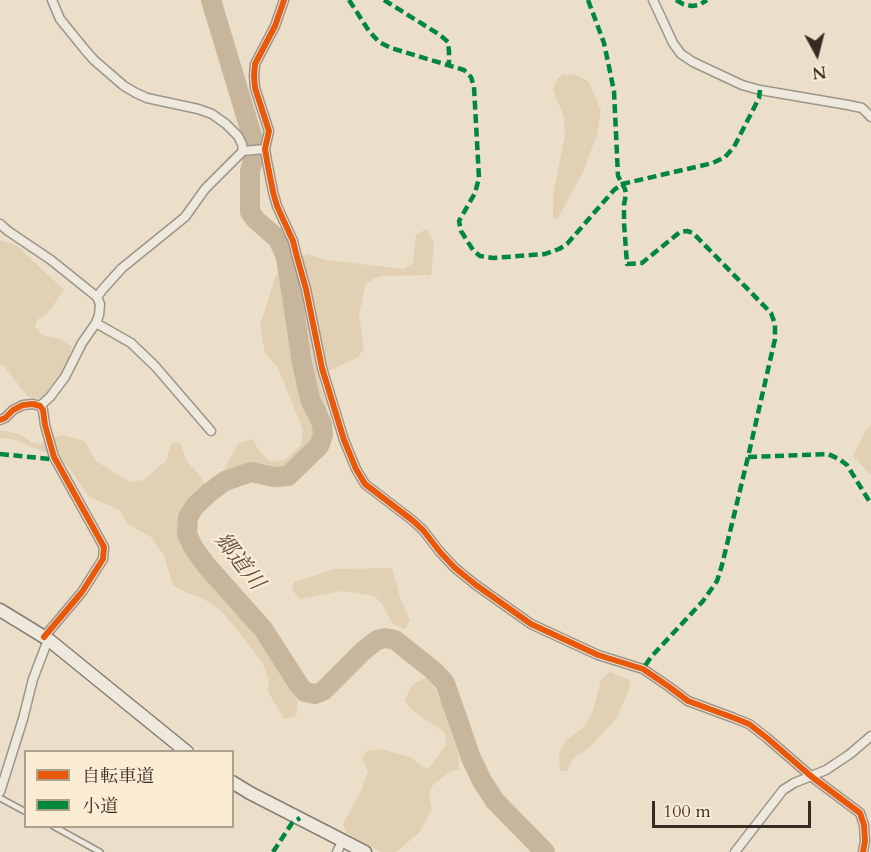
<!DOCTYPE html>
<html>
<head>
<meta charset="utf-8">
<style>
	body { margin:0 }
	#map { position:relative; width:871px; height:852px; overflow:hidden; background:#ebdfc9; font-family:Cardo,"Noto Serif JP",serif }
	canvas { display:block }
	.legend { position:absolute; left:24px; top:750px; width:210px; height:78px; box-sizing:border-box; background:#fbedd3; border:2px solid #ada08d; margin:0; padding:8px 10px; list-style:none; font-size:18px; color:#372c24 }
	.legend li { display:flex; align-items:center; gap:12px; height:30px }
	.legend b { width:30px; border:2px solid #ada08d }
	.north { position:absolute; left:787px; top:24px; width:60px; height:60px; -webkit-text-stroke:4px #fbedd3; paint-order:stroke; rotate:173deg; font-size:16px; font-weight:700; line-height:24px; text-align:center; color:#372c24 }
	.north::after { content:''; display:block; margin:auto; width:21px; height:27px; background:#372c24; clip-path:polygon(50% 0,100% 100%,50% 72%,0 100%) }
	.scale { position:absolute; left:652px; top:801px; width:159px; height:27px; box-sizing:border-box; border:3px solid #372c24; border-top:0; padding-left:8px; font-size:18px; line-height:21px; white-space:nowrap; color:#372c24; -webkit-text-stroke:4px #fbedd3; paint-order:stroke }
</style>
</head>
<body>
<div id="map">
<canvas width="871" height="852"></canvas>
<ul class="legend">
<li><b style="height:8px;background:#e8590c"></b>自転車道</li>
<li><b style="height:8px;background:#00873e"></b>小道</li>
</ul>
<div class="north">N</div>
<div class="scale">100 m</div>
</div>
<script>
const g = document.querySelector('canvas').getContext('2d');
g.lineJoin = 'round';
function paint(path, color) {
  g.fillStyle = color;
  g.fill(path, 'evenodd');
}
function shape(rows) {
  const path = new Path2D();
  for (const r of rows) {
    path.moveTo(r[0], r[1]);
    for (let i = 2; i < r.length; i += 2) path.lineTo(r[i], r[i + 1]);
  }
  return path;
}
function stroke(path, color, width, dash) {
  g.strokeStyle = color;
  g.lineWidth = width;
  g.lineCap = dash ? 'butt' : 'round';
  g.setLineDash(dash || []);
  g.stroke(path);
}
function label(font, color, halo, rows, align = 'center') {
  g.font = font + ' Cardo,"Noto Serif JP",serif';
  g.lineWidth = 4.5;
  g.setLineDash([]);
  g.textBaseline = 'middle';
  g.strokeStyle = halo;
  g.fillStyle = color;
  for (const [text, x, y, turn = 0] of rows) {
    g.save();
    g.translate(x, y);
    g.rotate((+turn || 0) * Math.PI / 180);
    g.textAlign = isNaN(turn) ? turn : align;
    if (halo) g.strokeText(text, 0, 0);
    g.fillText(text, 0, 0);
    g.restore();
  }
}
paint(shape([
	[563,74,576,75,589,82,601,111,597,134,584,170,558,218,553,220,553,195,565,135,564,117,553,90,557,79],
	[427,229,434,243,431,275,380,276,366,283,359,314,364,349,358,357,327,372,319,380,326,403,330,423,321,452,288,486,277,488,256,482,243,480,233,485,222,477,224,469,238,444,252,439,260,452,271,462,285,460,301,445,303,430,278,368,265,353,260,325,275,278,282,267,307,254,326,260,404,269,413,263,416,234],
	[0,240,16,245,64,290,47,314,37,320,35,327,42,335,60,339,72,347,61,381,44,400,28,397,5,367,0,364],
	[871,425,871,475,853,456,866,430],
	[0,430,19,434,31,442,41,444,52,438,62,435,84,441,96,461,129,482,143,480,166,461,172,443,180,443,186,460,203,480,205,488,183,508,179,529,185,549,200,570,230,601,282,675,298,702,296,716,284,719,268,692,269,680,263,664,240,633,220,610,202,598,185,592,173,585,164,555,150,536,129,525,119,510,88,496,72,472,61,458,29,446,17,440,5,438,0,439],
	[392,568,400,598,410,620,405,629,393,624,382,604,374,596,343,591,300,599,292,590,294,582,334,569],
	[610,672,630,680,629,690,616,719,589,748,573,758,567,771,560,771,559,753,566,740,584,727,593,711,601,680],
	[427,678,433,685,444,709,459,758,459,769,451,771,432,786,429,795,432,810,419,833,396,852,381,852,347,833,343,824,361,791,368,772,362,758,367,751,381,749,410,757,422,767,429,768,446,745,445,733,411,709,404,700,414,683]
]), '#e1d0b3');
stroke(shape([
	[211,0,253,139,255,154,250,171,250,212,256,220,278,239,286,257,302,363,310,399,322,424,323,435,319,446,288,476,274,477,251,472,225,481,210,492,195,506,188,517,187,534,193,547,206,565,263,629,299,685,305,692,315,694,323,691,363,651,377,640,385,638,395,640,434,671,445,683,471,758,482,781,495,801,545,852]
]), '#c7b69c', 20);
const lane = shape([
	[0,798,26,812],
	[53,826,100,852]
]);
const street = shape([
	[52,0,60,19,86,51,94,60,124,86,136,93,147,98,198,109,212,114,226,124,238,136,242,144,243,151],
	[284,0,275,26,255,64,254,76,255,88,269,131,265,149,267,161,273,192,277,206,293,241,297,257,306,289,322,368,344,440,356,469,365,484,412,520,423,530,440,552,455,568,476,585,531,624,598,655,643,669,668,686,688,701,734,718,749,724,767,738,812,777,860,813,864,825,865,841,863,852],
	[653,0,673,43,681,54,693,62,742,85,760,90,848,105,862,108,871,117],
	[0,224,8,231,51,260,97,297,100,304,99,315,96,323,82,343,65,377,50,397,40,406],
	[97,297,103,289,122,268,185,217,205,189,243,151,265,149],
	[96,323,131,343,155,366,211,431],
	[0,420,5,418,13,410,23,405,33,404,40,406,43,410,45,425,54,457,104,547,103,559,82,592,44,637],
	[0,792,23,719,33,679,46,645,49,640],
	[337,852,343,840],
	[735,852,783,790,794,783,826,770,850,754,871,736]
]);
const secondary = shape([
	[0,610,49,640,187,752],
	[232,782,250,793,365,852]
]);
stroke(lane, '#9d9589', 8);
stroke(street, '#9d9589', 11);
stroke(secondary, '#857d72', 15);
stroke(lane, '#eee8dd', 4.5);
stroke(street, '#eee8dd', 8);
stroke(secondary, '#eee8dd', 12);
stroke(shape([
	[349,0,369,31,379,42,391,48,464,70,471,77,474,87,479,178,475,193,459,221,461,231,473,250,480,256,493,258,545,254,559,249,567,244,614,190,622,184,713,163,725,157,734,147,759,98,760,90],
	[384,0,440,35,448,42,449,52,449,65],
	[588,0,604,43,614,91,618,176,625,189,626,194,624,205,624,223,627,264,642,263,680,232,687,231,693,233,771,313,775,324,775,339,748,457,722,565,717,581,703,601,651,657,643,669],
	[676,0,683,4,692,6,699,5,707,0],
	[0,454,50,459,54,457],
	[748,457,828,454,839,459,847,465,871,504],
	[273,852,292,823,300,818]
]), '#00873e', 4.5, [9, 4.5]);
stroke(shape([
	[284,0,275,26,255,64,254,76,255,88,269,131,265,149,267,161,273,192,277,206,293,241,297,257,306,289,322,368,344,440,356,469,365,484,412,520,423,530,440,552,455,568,476,585,531,624,598,655,643,669,668,686,688,701,734,718,749,724,767,738,812,777,860,813,864,825,865,841,863,852],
	[0,420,5,418,13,410,23,405,33,404,40,406,43,410,45,425,54,457,104,547,103,559,82,592,44,637]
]), '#e8590c', 6);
label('italic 22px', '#5d5042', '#fbedd3', [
	["郷道川",238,562,52]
]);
</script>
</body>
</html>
